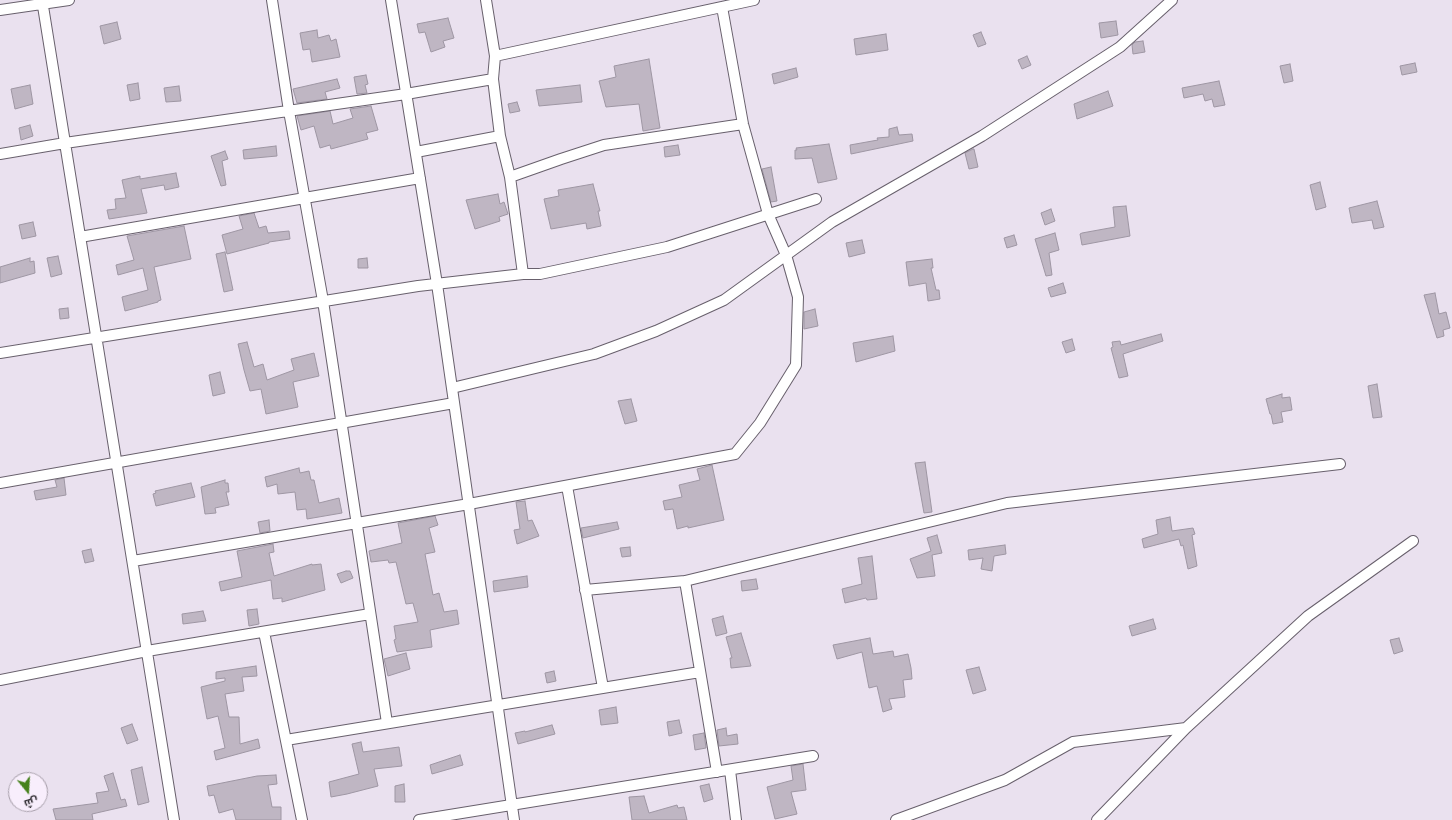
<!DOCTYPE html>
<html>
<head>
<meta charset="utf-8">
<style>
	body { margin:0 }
	#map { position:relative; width:1452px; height:820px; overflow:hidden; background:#eae1ef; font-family:Montserrat,Cairo,sans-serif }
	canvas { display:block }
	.north { position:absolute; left:8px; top:772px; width:40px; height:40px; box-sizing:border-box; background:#f8eefc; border:1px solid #a69ea9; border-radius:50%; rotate:162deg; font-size:11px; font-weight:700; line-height:16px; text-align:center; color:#2a272c }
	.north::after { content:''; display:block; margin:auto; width:14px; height:18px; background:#46811c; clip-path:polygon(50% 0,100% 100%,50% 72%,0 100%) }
</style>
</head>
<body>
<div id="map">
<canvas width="1452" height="820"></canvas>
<div class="north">ش</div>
</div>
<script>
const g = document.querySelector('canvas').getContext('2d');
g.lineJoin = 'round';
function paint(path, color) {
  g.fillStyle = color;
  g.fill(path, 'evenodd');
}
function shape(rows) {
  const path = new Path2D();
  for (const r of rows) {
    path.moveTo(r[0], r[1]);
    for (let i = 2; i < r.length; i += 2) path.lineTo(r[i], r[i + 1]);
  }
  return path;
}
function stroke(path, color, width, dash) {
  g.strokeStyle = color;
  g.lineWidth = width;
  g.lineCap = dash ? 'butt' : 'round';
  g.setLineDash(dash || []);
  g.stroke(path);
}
const building = shape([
	[448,18,454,38,443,41,445,47,431,52,425,32,419,33,417,24,448,18],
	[1116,21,1118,35,1101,38,1099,23,1116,21],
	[117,22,121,39,104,44,100,26,117,22],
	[317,30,318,38,329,35,331,41,336,39,340,57,312,62,310,49,303,50,300,33,317,30],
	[981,32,986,44,978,47,973,35,981,32],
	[886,34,888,50,856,55,854,39,886,34],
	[1143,41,1145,52,1133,54,1132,45,1135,42,1143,41],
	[1027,56,1031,65,1022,69,1018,60,1027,56],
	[649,59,660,128,643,131,639,104,606,107,599,81,616,77,614,66,649,59],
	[1415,63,1417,72,1402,75,1400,66,1415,63],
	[1290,64,1293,81,1284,83,1280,66,1290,64],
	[796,68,798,77,774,84,772,74,796,68],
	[366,75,368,84,365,85,367,93,357,94,354,77,366,75],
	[337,79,340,88,325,92,327,99,297,103,293,89,337,79],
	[1219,81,1225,105,1214,107,1212,99,1205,101,1203,94,1184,98,1182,88,1219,81],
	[138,83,140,99,130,101,127,85,138,83],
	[30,85,33,104,15,109,11,89,30,85],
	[580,85,582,102,539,106,536,90,580,85],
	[179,86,181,101,166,102,164,88,179,86],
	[1108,91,1113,106,1077,119,1074,104,1108,91],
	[517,102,520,111,510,113,508,104,517,102],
	[371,106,378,130,366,133,368,139,331,149,330,145,320,148,314,126,301,130,297,116,330,111,333,124,353,118,350,109,371,106],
	[30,125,33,136,21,140,19,128,30,125],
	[897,127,899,135,912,134,913,141,851,154,850,145,878,140,877,138,889,137,889,129,897,127],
	[829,144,837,179,818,183,812,158,795,159,795,150,797,150,796,148,829,144],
	[678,145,680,155,665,157,664,147,678,145],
	[276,146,277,156,244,159,243,150,276,146],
	[973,149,974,149,978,167,969,169,965,153,973,149],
	[225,151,228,159,222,161,226,185,221,186,211,156,225,151],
	[771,167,777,201,771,202,762,169,771,167],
	[176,173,179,187,165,190,164,185,141,189,147,213,109,219,107,210,116,209,115,199,126,198,122,180,140,176,140,179,176,173],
	[1320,182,1326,207,1316,210,1310,185,1320,182],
	[593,184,600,211,598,211,601,226,587,229,586,223,551,229,544,199,559,196,558,190,593,184],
	[498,194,500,204,504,202,508,214,499,217,500,221,475,229,466,200,498,194],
	[1377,201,1384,227,1374,229,1372,220,1352,223,1349,208,1377,201],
	[1126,206,1130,236,1082,245,1080,234,1082,233,1115,227,1113,207,1126,206],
	[1051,209,1055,221,1045,225,1041,213,1051,209],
	[254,213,259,228,266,226,268,233,289,231,290,239,269,242,269,243,227,254,222,235,243,229,239,216,254,213],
	[33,222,36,236,22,239,19,225,33,222],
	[184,226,191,259,154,267,161,300,158,301,158,302,125,311,122,297,148,290,143,268,118,275,116,265,134,260,127,236,184,226],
	[1055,233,1059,250,1049,253,1052,275,1046,276,1035,239,1055,233],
	[1014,235,1017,245,1007,248,1004,238,1014,235],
	[862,240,865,253,849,257,846,243,862,240],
	[225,252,233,290,224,292,216,254,225,252],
	[58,256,62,274,51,277,47,258,58,256],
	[30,258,30,262,34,261,35,273,0,283,0,267,30,258],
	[367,258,368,268,358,268,358,259,367,258],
	[932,259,933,268,931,268,936,290,939,290,940,299,928,301,926,283,909,286,906,262,932,259],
	[1063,283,1066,293,1051,297,1048,288,1063,283],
	[1435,293,1439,314,1446,312,1450,328,1443,330,1444,336,1437,338,1424,295,1435,293],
	[68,308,69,318,60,319,59,309,68,308],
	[815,309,818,326,804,329,804,312,815,309],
	[1161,334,1163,341,1123,354,1128,376,1119,378,1111,348,1113,347,1112,342,1120,341,1121,345,1161,334],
	[893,336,895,351,856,362,853,343,893,336],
	[1072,339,1075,350,1066,353,1062,342,1072,339],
	[247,342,254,367,263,364,267,380,294,370,291,359,314,353,319,376,293,382,298,407,266,414,261,389,250,391,244,370,238,344,247,342],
	[220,372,225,393,213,396,209,375,220,372],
	[1377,384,1382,417,1373,418,1368,386,1377,384],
	[1282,394,1282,398,1290,397,1292,410,1281,412,1283,422,1273,424,1271,414,1270,414,1266,399,1282,394],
	[631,399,637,421,625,424,618,401,631,399],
	[925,462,932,512,924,513,915,463,925,462],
	[712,465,724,520,688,528,688,526,677,529,673,509,665,510,663,501,682,497,679,485,700,480,697,469,712,465],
	[299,468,300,473,309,471,311,480,314,480,319,503,339,498,342,513,307,519,306,509,297,510,295,492,278,494,277,484,267,487,265,477,299,468],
	[64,478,66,495,36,500,34,491,57,487,55,480,64,478],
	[225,480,225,483,228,483,229,492,226,492,229,505,215,508,216,513,205,514,201,487,225,480],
	[191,483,195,497,156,506,153,494,156,493,155,491,191,483],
	[525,501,528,521,532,520,539,536,517,544,514,530,520,529,516,502,525,501],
	[435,516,438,525,429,528,435,552,425,554,433,595,439,593,444,612,457,610,459,624,430,630,432,647,397,652,394,640,396,639,394,626,418,622,413,603,406,604,396,562,389,563,388,560,371,562,369,551,402,543,398,523,435,516],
	[1170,517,1172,531,1193,528,1195,534,1192,535,1197,566,1188,569,1183,545,1181,546,1179,539,1144,548,1142,539,1158,534,1156,520,1170,517],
	[269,520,270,531,260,533,258,522,269,520],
	[617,522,619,529,583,538,581,528,617,522],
	[937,535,942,553,932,555,935,576,917,578,910,559,931,551,927,538,937,535],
	[273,544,274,552,269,553,274,576,312,564,312,565,321,564,325,590,282,602,282,598,273,599,271,580,221,591,219,582,242,577,237,551,273,544],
	[1005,545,1006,554,994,556,992,571,981,569,983,558,969,560,968,550,1005,545],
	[630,547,631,556,622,557,620,548,630,547],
	[91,549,94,561,85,563,82,551,91,549],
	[872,556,877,599,867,600,866,598,845,603,842,589,862,584,858,558,872,556],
	[346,571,350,571,353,578,341,583,337,574,346,571],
	[527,576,528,587,494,592,493,581,527,576],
	[756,579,758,589,742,591,741,581,756,579],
	[257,609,259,624,249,626,247,610,257,609],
	[203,611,206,621,183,624,182,614,203,611],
	[723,616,727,633,716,636,712,619,723,616],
	[1153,619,1156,629,1132,636,1129,626,1153,619],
	[741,633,751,666,731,668,730,658,732,658,726,637,741,633],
	[870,638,873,654,893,651,894,657,908,654,911,668,912,679,903,680,905,697,889,699,892,709,883,712,877,686,869,688,862,652,837,659,833,645,870,638],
	[1399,638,1403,651,1394,654,1390,640,1399,638],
	[406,653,410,669,388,676,384,659,406,653],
	[256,666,257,676,242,677,244,691,225,694,229,717,239,717,240,744,258,739,260,748,216,760,214,751,225,748,218,716,207,719,201,687,225,681,225,678,216,679,216,672,256,666],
	[979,667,986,690,973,694,966,670,979,667],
	[554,671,556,681,547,683,545,673,554,671],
	[616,707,618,723,601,725,599,710,616,707],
	[679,720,682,733,669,736,667,722,679,720],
	[132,724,138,740,127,744,121,728,132,724],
	[552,725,555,734,518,744,515,733,525,731,525,732,552,725],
	[726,728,727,736,737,734,738,744,719,746,717,730,726,728],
	[704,733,706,748,695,750,693,735,704,733],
	[361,742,363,752,399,747,402,766,374,769,378,786,347,794,331,797,329,782,359,774,352,744,361,742],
	[460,755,463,765,432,774,430,765,460,755],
	[803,764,806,790,791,792,797,814,775,819,767,787,793,780,791,766,803,764],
	[142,767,149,802,138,805,131,770,142,767],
	[113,773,121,800,125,799,127,806,92,814,93,820,56,820,53,809,98,803,96,793,109,791,104,776,113,773],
	[276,775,277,784,268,785,272,807,281,807,281,820,236,820,233,809,219,813,214,795,209,796,207,786,257,776,276,775],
	[404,784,405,802,395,802,395,786,404,784],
	[709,784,713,799,704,802,700,786,709,784],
	[644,796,649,813,677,805,678,808,684,807,687,820,632,820,629,797,644,796]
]);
paint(building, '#bfb6c3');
stroke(building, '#9e96a3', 1);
const street = shape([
	[42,0,174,820],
	[272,0,289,111,323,301,387,723],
	[391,0,437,284,514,820],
	[486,0,495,56,493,79,500,136,510,177,523,274],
	[0,10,69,0],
	[495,56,754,0],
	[416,152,500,136],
	[0,154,65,143,406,94,493,79],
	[510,177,561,159,604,145,743,124],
	[80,237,420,178],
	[0,353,418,286,523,274,540,274,667,247,816,199],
	[452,388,594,354,656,331,724,300,832,222,982,136,1120,47,1172,0],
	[0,483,454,403],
	[567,486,603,688],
	[133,561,469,504,735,454,760,423,796,365,798,297,786,255,768,214,743,124,722,7],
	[685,581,717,772],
	[585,590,685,581,1007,503,1340,464],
	[264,632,302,820],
	[0,680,147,651,370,614],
	[286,740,700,672],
	[730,770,736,820],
	[419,820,813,756],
	[896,820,1005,780,1073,742,1186,728],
	[1097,820,1186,728,1308,616,1413,541]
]);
stroke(street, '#68606c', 12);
stroke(street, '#fff', 10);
</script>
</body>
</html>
